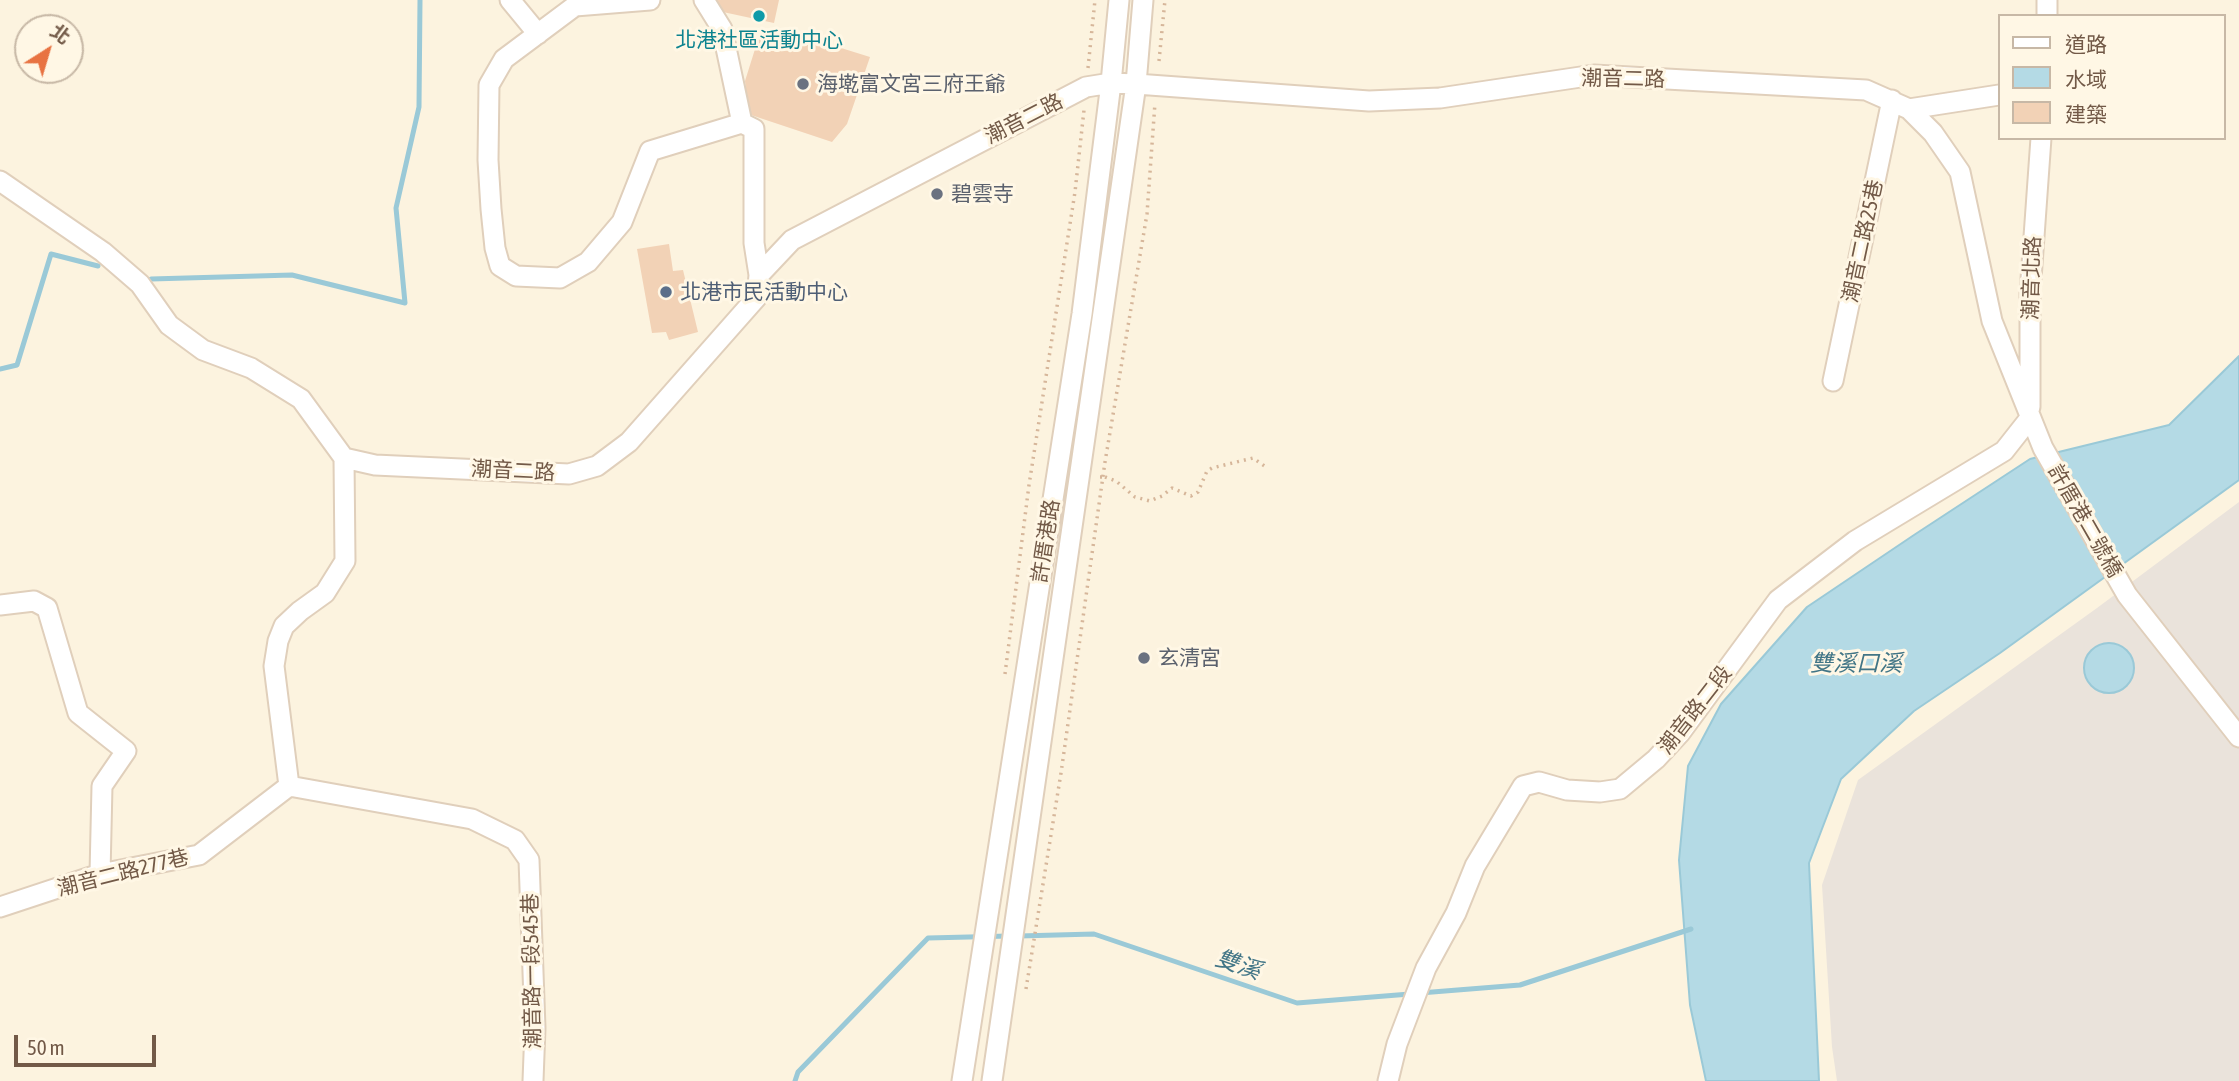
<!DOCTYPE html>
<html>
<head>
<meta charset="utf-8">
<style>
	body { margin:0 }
	#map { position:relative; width:2239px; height:1081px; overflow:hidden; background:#fcf3df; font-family:"Asap Condensed","Noto Sans TC",sans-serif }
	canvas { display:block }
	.legend { position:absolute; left:1998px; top:14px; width:228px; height:126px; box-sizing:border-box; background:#fff7e5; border:2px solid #c7b8a6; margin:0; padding:9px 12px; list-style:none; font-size:21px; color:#725947 }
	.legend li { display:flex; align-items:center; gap:14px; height:35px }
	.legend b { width:35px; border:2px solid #c7b8a6 }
	.north { position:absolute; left:14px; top:14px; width:70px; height:70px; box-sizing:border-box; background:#fff7e5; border:2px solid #c7b8a6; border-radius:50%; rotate:37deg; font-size:19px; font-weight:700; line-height:28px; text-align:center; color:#725947 }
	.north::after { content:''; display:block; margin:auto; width:24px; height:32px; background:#e87342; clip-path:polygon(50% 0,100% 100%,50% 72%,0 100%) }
	.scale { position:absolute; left:14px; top:1035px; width:142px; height:32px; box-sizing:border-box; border:4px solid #725947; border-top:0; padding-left:9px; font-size:21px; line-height:24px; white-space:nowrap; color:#725947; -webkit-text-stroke:5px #fff7e5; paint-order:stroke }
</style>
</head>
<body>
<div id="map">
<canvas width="2239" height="1081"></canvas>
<ul class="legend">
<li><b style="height:9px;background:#fff"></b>道路</li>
<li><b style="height:19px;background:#b4dae5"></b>水域</li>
<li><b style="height:19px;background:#f2d2b6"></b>建築</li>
</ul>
<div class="north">北</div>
<div class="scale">50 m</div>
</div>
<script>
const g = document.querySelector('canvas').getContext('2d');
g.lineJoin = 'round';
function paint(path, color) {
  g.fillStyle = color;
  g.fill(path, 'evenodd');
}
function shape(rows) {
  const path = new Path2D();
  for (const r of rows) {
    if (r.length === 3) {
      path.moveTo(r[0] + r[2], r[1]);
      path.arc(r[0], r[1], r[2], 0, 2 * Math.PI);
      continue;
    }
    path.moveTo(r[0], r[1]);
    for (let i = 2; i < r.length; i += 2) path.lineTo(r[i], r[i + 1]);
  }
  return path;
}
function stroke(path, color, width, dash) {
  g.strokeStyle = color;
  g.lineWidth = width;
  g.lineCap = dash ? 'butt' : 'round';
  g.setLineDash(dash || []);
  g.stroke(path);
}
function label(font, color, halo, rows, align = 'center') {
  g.font = font + ' "Asap Condensed","Noto Sans TC",sans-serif';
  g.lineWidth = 6;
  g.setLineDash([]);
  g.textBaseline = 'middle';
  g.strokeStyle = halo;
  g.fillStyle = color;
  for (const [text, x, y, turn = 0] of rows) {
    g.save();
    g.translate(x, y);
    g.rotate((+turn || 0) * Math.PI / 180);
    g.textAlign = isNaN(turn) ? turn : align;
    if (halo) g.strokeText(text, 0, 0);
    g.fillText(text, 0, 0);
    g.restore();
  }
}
paint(shape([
	[2239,502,2239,1081,1837,1081,1832,1047,1822,885,1858,780,2097,608]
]), '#eae3db');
const water = shape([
	[2239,356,2239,480,2000,653,1914,711,1841,779,1809,863,1819,1081,1706,1081,1690,1005,1679,860,1688,766,1721,704,1807,607,1914,535,2030,459,2169,425,2239,356],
	[2109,668,25]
]);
paint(water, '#b4dae5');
stroke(water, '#9ac9d7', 2);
stroke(shape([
	[151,279,292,275,405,303,396,208,419,107,420,0],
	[0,369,17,365,51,254,98,266],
	[1019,936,1094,934,1297,1003,1410,994],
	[1420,993,1520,985,1691,929],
	[795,1081,798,1072,928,938,1009,936]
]), '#9ac9d7', 5);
paint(shape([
	[711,0,779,0,774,23,709,9],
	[780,29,870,57,847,124,832,142,748,114,745,81,761,30],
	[669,244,673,271,683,270,698,332,669,340,666,332,652,333,637,249]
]), '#f2d2b6');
const minor = shape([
	[510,0,538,34],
	[650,0,575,6,504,59,489,85,488,160,491,209,495,248,500,266,516,276,560,278,588,262,622,222,650,151,742,123],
	[704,0,722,29,742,123,754,129,754,243,759,275],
	[2047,16,2047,0],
	[1909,109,1999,95],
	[0,181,103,252,140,284,169,325,203,350,251,368,301,399,344,458,375,465,569,474,597,466,629,442,757,297,759,275,792,240,1086,87,1111,83,1136,84,1369,101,1440,98,1594,75,1866,90,1909,109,1933,133,1960,172,1992,321,2043,448,2127,595,2239,737],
	[1833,381,1892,100],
	[2030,407,2030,293,2041,138],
	[0,605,34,601,47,608,78,713,126,751,102,786,100,874],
	[289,786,472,819,515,840,529,860,535,1028,533,1081],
	[289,786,274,666,278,641,284,626,300,611,325,593,345,561,344,458],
	[0,907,100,874,199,855,289,786],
	[962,1081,1082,314,1111,83,1119,0],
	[992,1081,1136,84,1143,0],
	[1388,1081,1397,1044,1426,968,1456,913,1475,866,1523,786,1539,782,1567,790,1600,792,1620,789,1656,759,1680,733,1778,600,1855,541,2004,451,2030,418]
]);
stroke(minor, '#e0cfbb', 23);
stroke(shape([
	[1159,61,1165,0],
	[1088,68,1095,0],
	[1105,477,1116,481,1135,497,1150,501,1162,496,1172,488,1191,496,1198,492,1207,471,1212,468,1253,458,1266,467],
	[1005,674,1029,485,1075,192,1084,110],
	[1026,989,1061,773,1105,462,1147,214,1155,103]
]), '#d6b69a', 3.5, [2, 5]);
stroke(minor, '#fff', 19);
stroke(shape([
	[1100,477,1105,477]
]), '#d6b69a', 3.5, [2, 5]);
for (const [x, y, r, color] of [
	[759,16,7,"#0f9aa8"],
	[803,84,7,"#6b7280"],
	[937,194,7,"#6b7280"],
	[666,292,7,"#5c6f8a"],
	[1144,658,7,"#6b7280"]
]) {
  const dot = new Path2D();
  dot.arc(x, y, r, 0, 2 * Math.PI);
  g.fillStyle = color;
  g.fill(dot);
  stroke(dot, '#fff7e5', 2.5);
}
label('21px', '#0d838f', '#fff7e5', [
	["北港社區活動中心",759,40]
]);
label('21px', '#725947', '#fff7e5', [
	["潮音二路",1623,79,1],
	["潮音二路",1024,119,-27],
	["潮音二路25巷",1863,241,-78],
	["潮音北路",2032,278,-88],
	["潮音二路",513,471,3],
	["許厝港二號橋",2085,521,60],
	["許厝港路",1046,541,-81],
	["潮音路二段",1695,710,-52],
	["潮音二路277巷",123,873,-14],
	["潮音路一段545巷",532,971,-91]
]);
label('21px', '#5b616d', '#fff7e5', [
	["海墘富文宮三府王爺",817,84],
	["碧雲寺",951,194],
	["玄清宮",1158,658]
], 'left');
label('21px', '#4e5e75', '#fff7e5', [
	["北港市民活動中心",680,292]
], 'left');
label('italic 23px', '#417586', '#fff7e5', [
	["雙溪口溪",1856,664],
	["雙溪",1238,965,19]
]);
</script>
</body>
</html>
